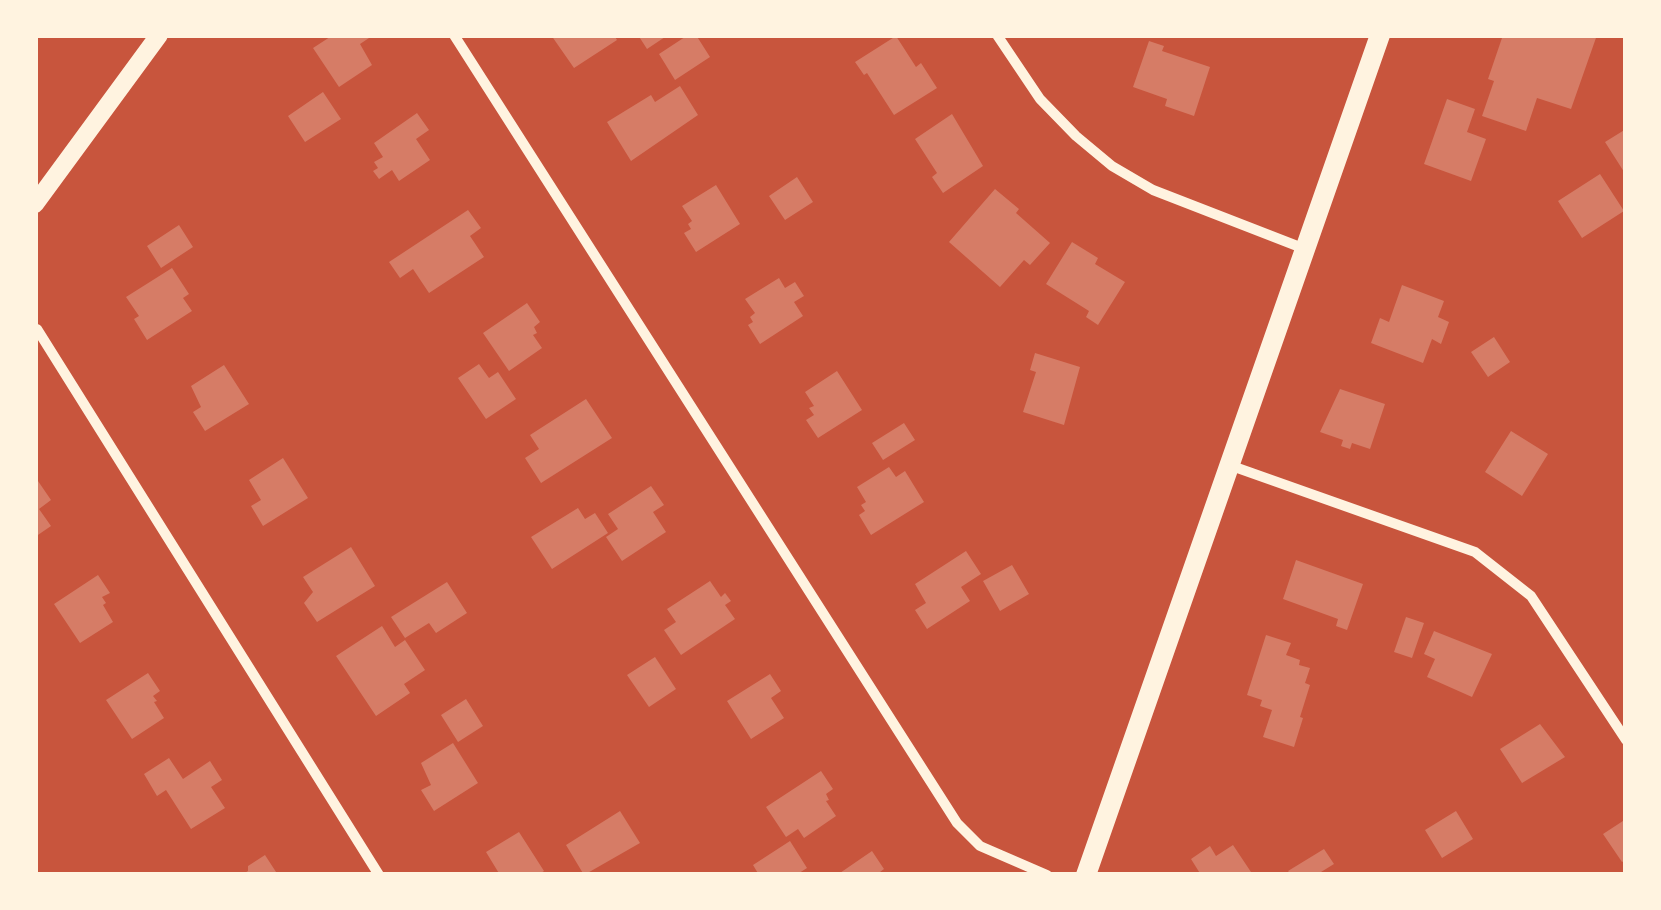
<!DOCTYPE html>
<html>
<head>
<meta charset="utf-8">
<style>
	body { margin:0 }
	#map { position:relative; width:1661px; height:910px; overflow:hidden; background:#c8553d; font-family:"IBM Plex Sans",sans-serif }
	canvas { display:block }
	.frame { position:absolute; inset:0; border:38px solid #fff3e0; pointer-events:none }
</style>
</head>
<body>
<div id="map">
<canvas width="1661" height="910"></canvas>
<div class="frame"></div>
</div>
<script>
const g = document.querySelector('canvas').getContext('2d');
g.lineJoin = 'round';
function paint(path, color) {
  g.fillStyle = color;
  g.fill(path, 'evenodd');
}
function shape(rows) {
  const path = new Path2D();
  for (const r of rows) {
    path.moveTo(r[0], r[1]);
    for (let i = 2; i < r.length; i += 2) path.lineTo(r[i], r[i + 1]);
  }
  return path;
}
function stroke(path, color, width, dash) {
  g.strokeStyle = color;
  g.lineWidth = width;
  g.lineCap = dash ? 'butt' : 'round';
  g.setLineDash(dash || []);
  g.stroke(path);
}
paint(shape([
	[333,35,367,35,369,38,360,44,372,65,339,87,313,48],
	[551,35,614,35,617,40,574,68],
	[638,35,668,35,647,49],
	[688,35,696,35,710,57,675,80,659,54],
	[1503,35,1597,35,1571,109,1537,98,1526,131,1482,116,1494,81,1488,79],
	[896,36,916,67,921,63,937,88,894,115,867,73,864,75,855,62],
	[1149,41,1164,46,1162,51,1210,67,1194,116,1165,106,1167,99,1133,87],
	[680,86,698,115,631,161,607,122,651,95,655,102],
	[323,92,341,119,305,142,288,116],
	[1447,99,1475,109,1467,132,1486,139,1471,181,1424,164],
	[417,113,429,130,416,139,430,160,399,181,392,170,379,179,373,171,378,168,374,162,383,157,374,143],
	[952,114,983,166,943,193,932,177,937,173,915,139],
	[1626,129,1626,175,1605,142],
	[1600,174,1624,211,1582,238,1558,201],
	[797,177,813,202,785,220,769,196],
	[716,185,740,224,696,252,684,233,691,229,688,224,692,221,682,206],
	[995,189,1019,209,1016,213,1050,243,1030,265,1024,260,1000,287,949,242],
	[468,210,481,228,470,236,484,257,429,293,413,269,400,278,389,262],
	[179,225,193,247,161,268,147,246],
	[1072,242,1098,258,1095,264,1125,282,1098,325,1086,317,1089,311,1046,284],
	[172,268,189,294,183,298,192,311,147,340,134,319,139,316,126,297],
	[779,278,785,288,795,282,804,296,794,302,803,316,760,344,748,325,753,322,750,317,755,313,745,299],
	[1402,285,1444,301,1438,317,1449,322,1441,344,1432,339,1423,363,1371,343,1380,318,1389,322],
	[527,303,540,322,534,327,537,333,533,335,542,348,509,371,483,333],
	[1494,337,1510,362,1488,377,1471,352],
	[1035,353,1080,367,1064,425,1023,412,1036,372,1030,370],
	[479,364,489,378,498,372,516,399,486,419,458,378],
	[224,365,249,404,205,431,193,412,201,407,191,386],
	[837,371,862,410,818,438,806,420,814,415,809,408,814,406,805,392],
	[1340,389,1385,404,1370,449,1352,443,1350,449,1341,446,1343,440,1320,432],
	[586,399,612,438,541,483,525,458,539,449,530,435],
	[904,423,915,440,883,460,872,443],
	[1511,431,1548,454,1522,496,1485,472],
	[283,458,308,498,263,526,251,506,261,500,249,480],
	[889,467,896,477,905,471,924,502,871,535,859,515,865,511,861,505,866,502,857,487],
	[38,481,51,500,39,509,51,526,35,537,35,483],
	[651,486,664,505,653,512,666,532,622,561,606,537,618,529,608,514],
	[578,508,585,519,595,513,608,533,552,569,531,537],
	[351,547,375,586,317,622,304,603,313,592,303,577],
	[966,551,981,574,961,587,970,601,927,629,915,610,926,603,915,584],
	[1296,560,1363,584,1347,630,1336,626,1338,619,1283,599],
	[1012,565,1029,594,1000,611,983,581],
	[98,575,110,593,102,597,106,603,103,605,113,622,80,643,54,604],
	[710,581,721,597,725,593,731,601,725,605,735,619,681,655,664,630,676,622,667,609],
	[447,582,467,613,436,633,429,623,405,638,391,617],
	[1406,617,1424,623,1412,658,1394,652],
	[382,626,395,647,405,640,425,670,404,684,410,693,376,716,336,656],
	[1434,631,1492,654,1472,697,1427,677,1435,659,1424,654],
	[1266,635,1291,643,1286,655,1300,660,1299,665,1310,668,1305,683,1310,685,1300,717,1303,718,1294,747,1263,737,1272,710,1260,706,1262,700,1247,695],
	[655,657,676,689,649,707,627,675],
	[148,673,160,691,153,696,157,701,154,702,164,718,132,739,106,700],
	[770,674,781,691,771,698,784,718,751,739,727,701],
	[466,699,483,726,458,742,441,715],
	[1540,724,1565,757,1522,783,1500,749],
	[453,743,478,783,434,811,421,790,431,785,421,763],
	[169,758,183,779,210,761,222,780,211,787,225,808,191,829,166,790,157,796,144,774],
	[821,771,833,789,826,794,829,800,826,801,836,816,804,838,798,829,786,837,766,807],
	[620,811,640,843,584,875,566,845],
	[1456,811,1473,839,1442,858,1425,830],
	[1626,819,1626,860,1622,862,1603,834],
	[519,832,544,871,538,875,500,875,486,852],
	[790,841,807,868,796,875,759,875,753,865],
	[1233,845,1253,875,1201,875,1191,859,1210,846,1216,856],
	[1324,849,1334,864,1321,872,1323,875,1291,875,1288,871],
	[872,851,884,869,876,875,837,875],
	[265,855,278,875,241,875,248,871,248,866]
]), '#d67c66');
stroke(shape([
	[454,35,957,823,980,846,1047,875],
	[997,35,1040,99,1076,136,1112,166,1153,190,1305,249],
	[37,329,379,875],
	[1229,465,1475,552,1531,596,1626,740]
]), '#fff3e0', 10);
stroke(shape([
	[35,204,159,35]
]), '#fff3e0', 18);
stroke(shape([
	[1086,875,1380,35]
]), '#fff3e0', 20);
</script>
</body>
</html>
